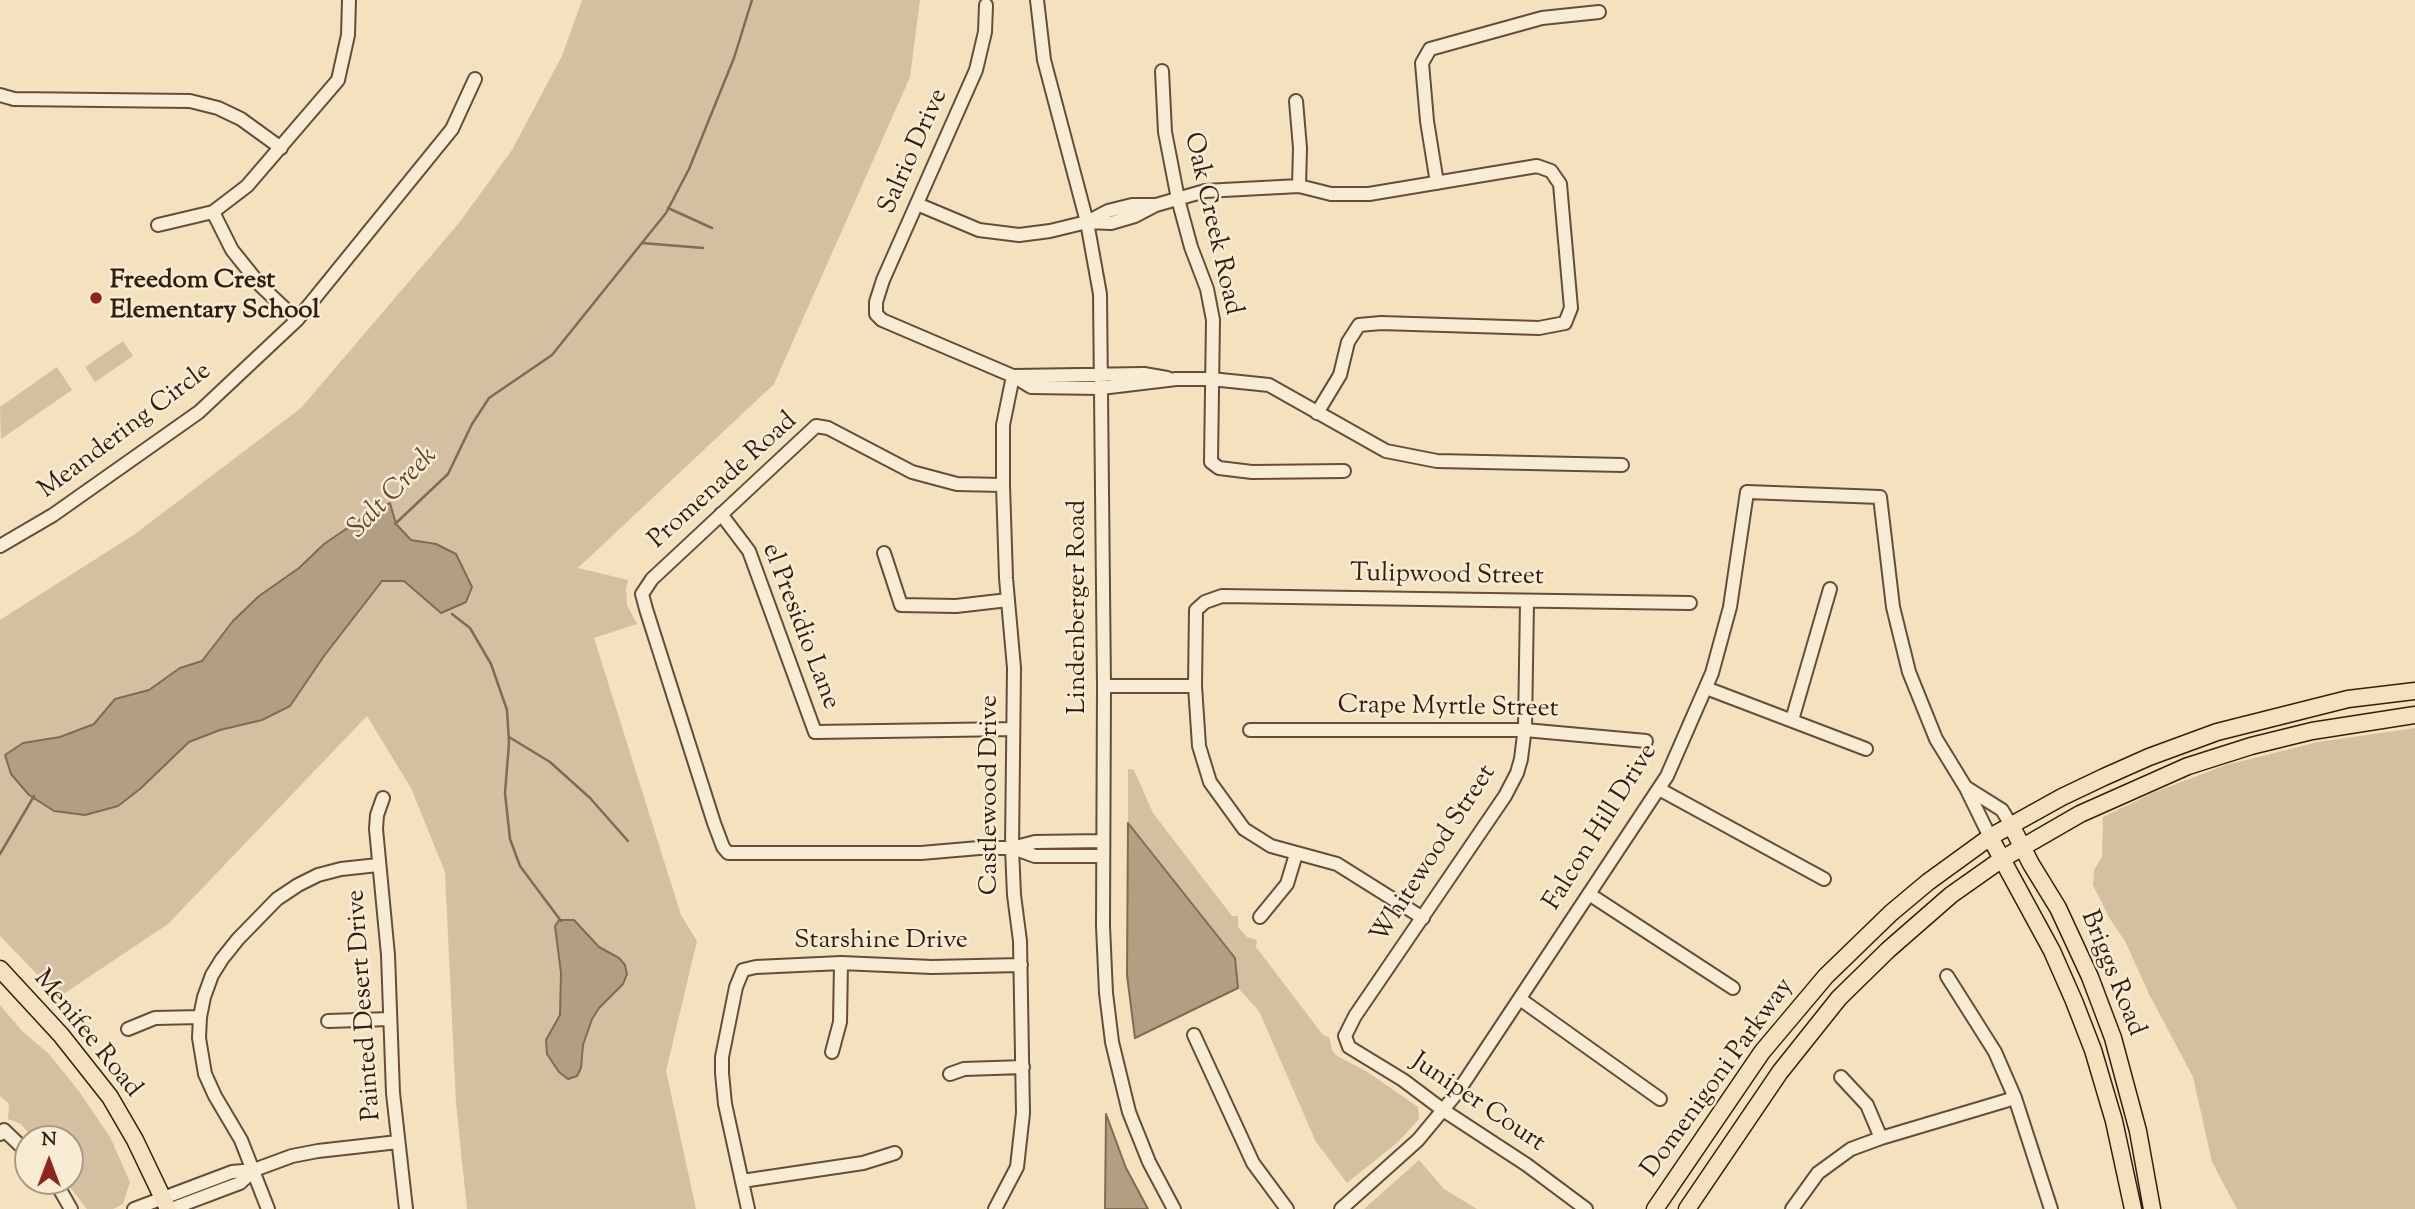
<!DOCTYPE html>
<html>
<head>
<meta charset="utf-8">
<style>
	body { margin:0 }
	#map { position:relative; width:2415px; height:1209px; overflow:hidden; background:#f4e1be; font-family:"Sorts Mill Goudy",serif }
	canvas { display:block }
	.north { position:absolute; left:14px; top:1125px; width:70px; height:70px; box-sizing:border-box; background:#f8ecd5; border:2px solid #ab9985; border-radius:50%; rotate:0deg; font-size:19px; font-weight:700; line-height:28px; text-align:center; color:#371c0e }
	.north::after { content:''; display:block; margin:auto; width:24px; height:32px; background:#8f2418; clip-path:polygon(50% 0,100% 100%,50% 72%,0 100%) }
</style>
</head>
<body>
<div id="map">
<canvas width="2415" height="1209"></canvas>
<div class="north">N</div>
</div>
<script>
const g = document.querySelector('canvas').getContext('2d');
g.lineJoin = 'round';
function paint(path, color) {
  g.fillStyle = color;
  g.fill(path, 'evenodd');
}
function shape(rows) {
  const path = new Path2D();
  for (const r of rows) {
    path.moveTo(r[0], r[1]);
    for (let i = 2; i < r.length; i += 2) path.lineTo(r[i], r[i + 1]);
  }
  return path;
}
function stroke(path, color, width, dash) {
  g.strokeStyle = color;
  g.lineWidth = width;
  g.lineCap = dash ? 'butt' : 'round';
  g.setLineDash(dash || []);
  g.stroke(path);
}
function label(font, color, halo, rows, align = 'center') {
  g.font = font + ' "Sorts Mill Goudy",serif';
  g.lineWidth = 5;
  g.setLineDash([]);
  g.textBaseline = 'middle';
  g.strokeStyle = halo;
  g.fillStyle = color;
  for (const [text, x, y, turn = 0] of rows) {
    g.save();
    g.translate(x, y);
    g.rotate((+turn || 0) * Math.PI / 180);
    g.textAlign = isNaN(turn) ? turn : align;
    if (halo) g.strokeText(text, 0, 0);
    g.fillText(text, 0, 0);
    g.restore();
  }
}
paint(shape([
	[582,0,920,0,910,77,774,384,578,568,628,580,626,589,627,605,637,624,594,638,681,915,697,941,666,1071,696,1209,467,1209,456,1103,445,872,411,788,367,716,168,924,59,997,0,936,0,620,135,534,301,408,459,223,512,150,562,56],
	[123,341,133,356,95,382,85,367],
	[57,367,72,390,1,439,0,407],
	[2415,728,2415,1209,2237,1209,2212,1162,2193,1077,2149,994,2125,941,2110,919,2093,885,2094,870,2102,857,2103,817,2155,792,2226,765,2318,742],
	[1128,769,1134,770,1153,813,1232,916,1238,916,1238,927,1247,937,1257,940,1256,947,1323,1035,1329,1037,1332,1050,1337,1056,1366,1071,1418,1107,1419,1119,1398,1142,1347,1183,1316,1142,1259,1011,1238,988,1235,958,1128,823],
	[0,1005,23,1032,49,1054,78,1090,110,1137,130,1182,123,1204,113,1209,87,1209,65,1181,70,1181,70,1139,33,1139,21,1124,8,1119,9,1104,0,1096],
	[1419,1160,1444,1189,1477,1209,1364,1209]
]), '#d4c0a0');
const water = shape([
	[390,503,396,524,411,540,436,544,456,554,472,587,466,602,441,613,404,581,382,581,324,656,290,706,262,720,220,730,189,742,140,789,118,806,85,815,54,811,29,795,11,774,5,755,23,743,60,737,94,724,115,699,149,690,180,668,202,661,233,621,259,596,299,568,324,544,365,516,390,503],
	[1128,823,1235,958,1238,988,1135,1038,1127,975,1128,823],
	[559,920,574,920,599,947,619,958,625,965,627,974,623,984,599,1008,592,1019,583,1045,581,1068,577,1076,568,1079,559,1072,547,1054,546,1040,560,1015,561,973,555,926,559,920],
	[1106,1114,1126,1168,1148,1209,1105,1209,1106,1114]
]);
paint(water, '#b49e82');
stroke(water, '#826a54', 2);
stroke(shape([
	[668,208,712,228],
	[642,243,703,248],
	[395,524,448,474,472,424,489,398,552,355,666,213,689,169,734,58,752,0],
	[452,614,470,628,491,664,507,710,509,743,505,793,510,839,520,866,561,921],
	[509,737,550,762,590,798,628,841],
	[0,854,34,796]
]), '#826a54', 2.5);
const minor = shape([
	[1037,0,1044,60,1087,222,1100,294,1104,686,1103,926,1106,993,1112,1042,1129,1112,1149,1162,1174,1209],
	[986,5,985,32,976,70,883,280,876,302,876,314,882,320,1013,376,1031,387,1101,388,1176,379,1211,379,1269,385,1386,451,1437,461,1622,465],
	[1162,71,1165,132,1178,199,1191,247,1207,289,1213,320,1211,462,1219,468,1252,472,1344,471],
	[0,95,14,99,190,101,218,108,241,119,281,148],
	[1296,101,1300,148,1299,186],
	[1437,183,1427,121,1422,63,1430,49,1542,18,1599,12],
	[917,204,979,230,1019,235,1050,231,1087,222,1108,211,1132,205,1154,205],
	[213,212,232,250,261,286,297,320],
	[1087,222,1111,223,1135,216,1156,205,1205,191,1299,186,1331,194,1369,194,1537,166,1551,171,1560,184,1571,308,1565,323,1539,328,1381,323,1359,325,1348,342,1340,375,1317,413],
	[158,225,213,212,247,186,338,80,348,35,349,0],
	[1014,376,1144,374,1167,378],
	[1003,485,957,484,912,472,828,428,816,426,652,579,642,594,646,609,714,823,723,847,728,853,921,853,979,848,1012,848,1035,842,1103,841],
	[721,514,749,551,815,732,1013,729],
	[0,546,53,515,199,412,297,320,452,129,475,79],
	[884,553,901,605,956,606,1008,600],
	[1527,602,1525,727,1521,759,1517,773,1505,796,1355,1016,1345,1036,1349,1047,1403,1080,1443,1110,1527,1165,1586,1209],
	[1104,686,1195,686],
	[1706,688,1866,749],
	[1792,720,1830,589],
	[1250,730,1525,730,1646,741],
	[1967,788,2002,810,2011,825],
	[1659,789,1824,879],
	[383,798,377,815,376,829,388,955,393,1093,406,1209],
	[1013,848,1035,856,1103,856],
	[1589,894,1733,988],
	[1260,917,1287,884,1296,854],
	[1423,918,1337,864,1271,846,1244,829,1210,782,1199,746,1195,686,1196,610,1205,602,1222,596,1690,603],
	[1947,976,1995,1052,2015,1098,2051,1209],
	[1520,999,1660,1099],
	[328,1021,390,1019],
	[128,1029,155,1018,200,1017],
	[1194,1035,1253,1163,1287,1209],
	[832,1052,840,1022,841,963],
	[950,1074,964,1069,1023,1067],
	[1841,1077,1867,1105,1881,1138],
	[0,1134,4,1130,28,1153],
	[55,1181,71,1209],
	[742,1181,863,1163,895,1153],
	[134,1209,232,1172,254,1170,292,1156,318,1151,398,1142],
	[171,1209,240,1183,254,1170],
	[268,1209,241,1140,215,1096,205,1074,199,1038,200,1017,204,997,212,975,222,959,238,939,277,899,298,885,318,875,341,869,378,865],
	[748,1209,725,1104,722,1073,722,1057,736,987,743,970,756,967,841,963,932,967,1021,965],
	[995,1209,1017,1167,1023,1113,1020,941,1014,895,1012,848,1014,668,1006,578,1003,485,1003,425,1013,376],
	[1341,1209,1418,1140,1457,1093,1667,776,1712,673,1730,607,1747,492,1880,497,1893,607,1909,672,1936,739,1966,788,1990,837],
	[1792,1209,1818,1173,1851,1149,1881,1138,2015,1098]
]);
const major = shape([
	[2011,825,2031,864,2058,908,2090,977,2113,1038,2138,1131,2152,1209],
	[1990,837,2052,951,2074,1001,2093,1050,2114,1121,2133,1209],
	[0,969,61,1035,110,1097,135,1140,168,1209],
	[1655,1209,1762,1052,1826,976,1891,913,1928,882,1990,837,2062,797,2104,777,2149,757,2217,732,2348,699,2415,691],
	[1687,1209,1780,1072,1839,998,1888,950,1951,895,2002,859,2080,814,2188,766,2251,746,2312,731,2415,715]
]);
stroke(minor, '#664d3a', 16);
stroke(major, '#371c0e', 19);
stroke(minor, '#f8ecd5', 12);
stroke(major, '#f4e1be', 16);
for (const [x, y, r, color] of [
	[96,298,7,"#8f2418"]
]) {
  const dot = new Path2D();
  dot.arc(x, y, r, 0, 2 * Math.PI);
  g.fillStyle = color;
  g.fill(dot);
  stroke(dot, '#f8ecd5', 2.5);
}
label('26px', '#371c0e', '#f8ecd5', [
	["Salrio Drive",915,152,-66],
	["Oak Creek Road",1211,224,77],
	["Meandering Circle",126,432,-37],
	["Promenade Road",724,482,-42],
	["Tulipwood Street",1447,577,1],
	["Lindenberger Road",1080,607,-90],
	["el Presidio Lane",799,627,69],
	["Crape Myrtle Street",1448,709,1],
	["Castlewood Drive",992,795,-90],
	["Falcon Hill Drive",1602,828,-58],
	["Whitewood Street",1435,855,-57],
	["Starshine Drive",881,943],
	["Briggs Road",2111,974,68],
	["Painted Desert Drive",366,1005,-94],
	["Menifee Road",86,1035,51],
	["Domenigoni Parkway",1719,1079,-54],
	["Juniper Court",1477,1104,34]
]);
label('bold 26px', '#371c0e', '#f8ecd5', [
	["Freedom Crest",110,283],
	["Elementary School",110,313]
], 'left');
label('italic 28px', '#634a37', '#f8ecd5', [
	["Salt Creek",394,494,-46]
]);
</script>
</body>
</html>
